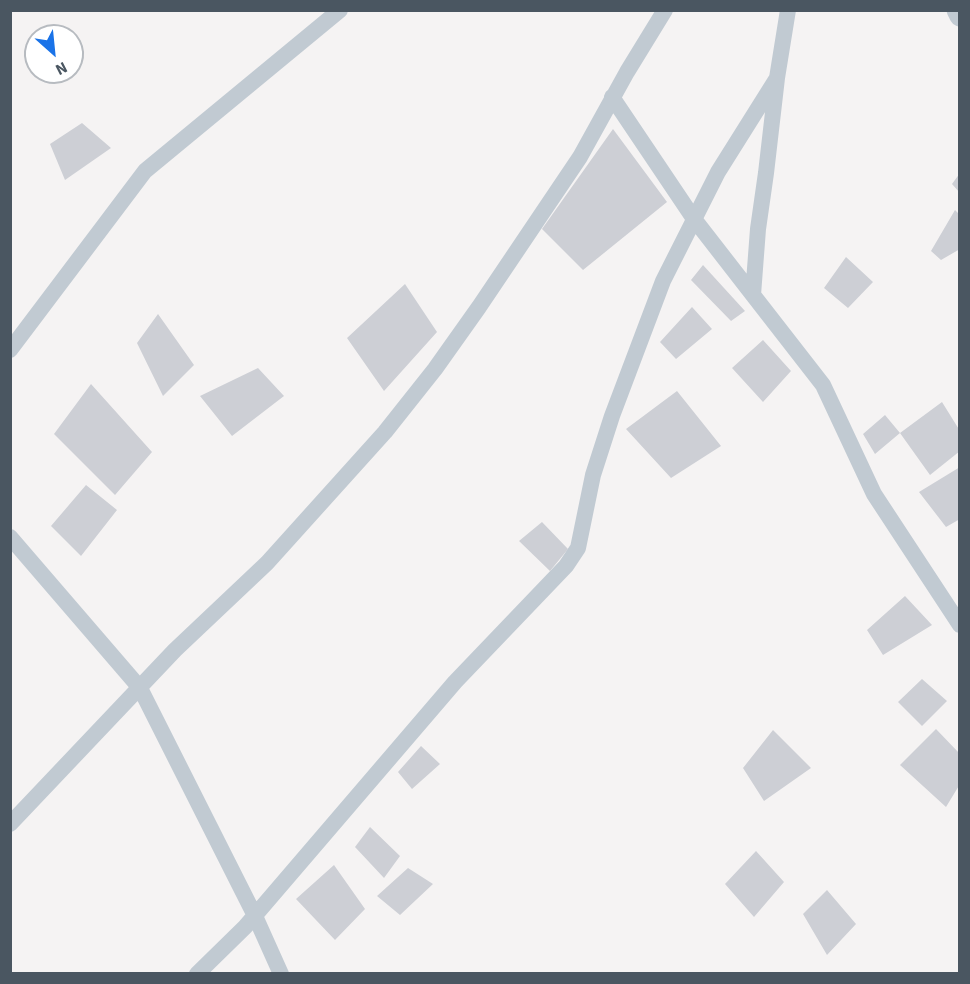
<!DOCTYPE html>
<html>
<head>
<meta charset="utf-8">
<style>
	body { margin:0 }
	#map { position:relative; width:970px; height:984px; overflow:hidden; background:#f5f3f3; font-family:"Source Sans 3",sans-serif }
	canvas { display:block }
	.frame { position:absolute; inset:0; border:12px solid #4a5661; pointer-events:none }
	.north { position:absolute; left:24px; top:24px; width:60px; height:60px; box-sizing:border-box; background:#fff; border:2px solid #b7bbc0; border-radius:50%; rotate:153deg; font-size:16px; font-weight:700; line-height:24px; text-align:center; color:#4a5661 }
	.north::after { content:''; display:block; margin:auto; width:21px; height:27px; background:#1a73e8; clip-path:polygon(50% 0,100% 100%,50% 72%,0 100%) }
</style>
</head>
<body>
<div id="map">
<canvas width="970" height="984"></canvas>
<div class="frame"></div>
<div class="north">N</div>
</div>
<script>
const g = document.querySelector('canvas').getContext('2d');
g.lineJoin = 'round';
function paint(path, color) {
  g.fillStyle = color;
  g.fill(path, 'evenodd');
}
function shape(rows) {
  const path = new Path2D();
  for (const r of rows) {
    path.moveTo(r[0], r[1]);
    for (let i = 2; i < r.length; i += 2) path.lineTo(r[i], r[i + 1]);
  }
  return path;
}
function stroke(path, color, width, dash) {
  g.strokeStyle = color;
  g.lineWidth = width;
  g.lineCap = dash ? 'butt' : 'round';
  g.setLineDash(dash || []);
  g.stroke(path);
}
paint(shape([
	[82,123,111,148,65,180,50,144],
	[613,129,667,202,583,270,542,229],
	[960,173,960,193,952,184],
	[955,210,960,215,960,249,941,260,931,251],
	[846,257,873,282,848,308,824,288],
	[703,265,745,311,731,321,691,280],
	[405,284,437,332,384,391,347,338],
	[692,307,712,329,676,359,660,342],
	[158,314,194,365,163,396,137,343],
	[763,340,791,371,763,402,732,368],
	[258,368,284,396,232,436,200,396],
	[91,384,152,452,115,495,54,434],
	[677,391,721,446,671,478,626,429],
	[942,402,960,431,960,451,930,475,900,433,875,454,863,434,885,415,900,433],
	[960,467,960,519,946,527,919,492],
	[86,485,117,510,81,556,51,526],
	[542,522,568,549,550,571,519,541],
	[905,596,932,625,883,655,867,630],
	[922,679,947,701,922,726,898,702],
	[936,729,960,754,960,784,946,807,900,765],
	[773,730,811,768,764,801,743,768],
	[421,746,440,764,412,789,398,772],
	[370,827,400,856,384,878,355,847],
	[756,851,784,882,754,917,725,884],
	[334,865,365,909,335,940,296,899],
	[408,868,433,884,400,915,377,896],
	[827,890,856,924,827,955,803,914]
]), '#cdcfd5');
stroke(shape([
	[788,10,777,78,766,173,758,229,753,295,823,385,874,494,960,625],
	[612,97,694,219,753,295],
	[10,350,145,171,340,10],
	[10,537,140,688,255,916,281,974],
	[10,824,175,650,267,563,385,432,435,369,479,307,580,157,627,72,665,10],
	[197,974,245,927,455,682,566,566,578,548,593,475,612,416,663,281,718,172,777,78]
]), '#c1cad2', 16);
stroke(shape([
	[957,10,960,16]
]), '#c1cad2', 21);
</script>
</body>
</html>
